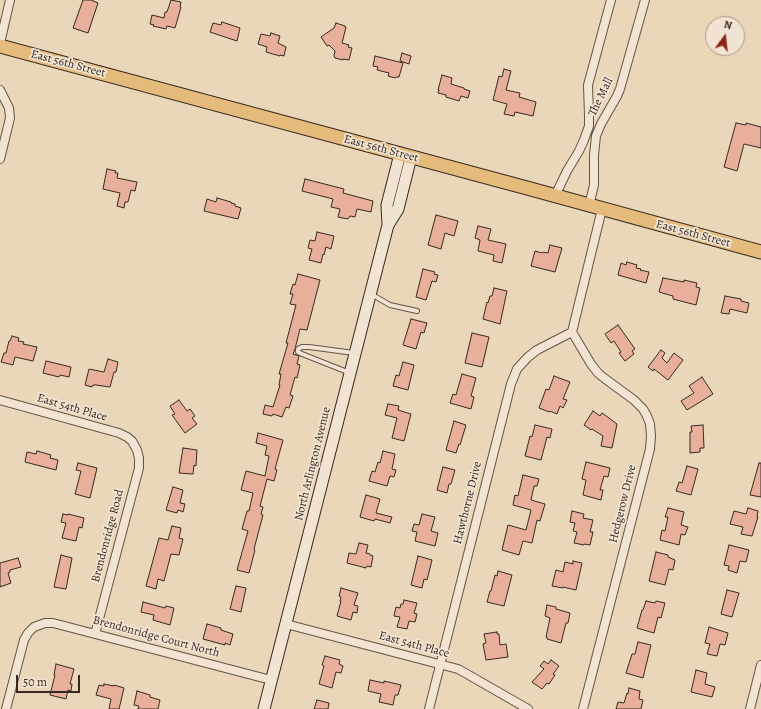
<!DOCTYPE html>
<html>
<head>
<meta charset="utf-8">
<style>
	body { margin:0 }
	#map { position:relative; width:761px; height:709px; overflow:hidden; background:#ead6b9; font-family:Alegreya,serif }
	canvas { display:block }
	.north { position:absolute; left:705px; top:16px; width:40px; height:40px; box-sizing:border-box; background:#f1e4d2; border:1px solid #a7998b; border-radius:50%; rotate:15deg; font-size:11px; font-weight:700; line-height:16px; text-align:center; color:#372921 }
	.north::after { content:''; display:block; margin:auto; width:14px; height:18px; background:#8f2418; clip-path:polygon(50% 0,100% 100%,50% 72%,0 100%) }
	.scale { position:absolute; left:16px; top:675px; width:64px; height:18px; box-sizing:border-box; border:2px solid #372921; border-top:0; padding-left:5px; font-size:12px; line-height:14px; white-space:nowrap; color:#372921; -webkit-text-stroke:3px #f1e4d2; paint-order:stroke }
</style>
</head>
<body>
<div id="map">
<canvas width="761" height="709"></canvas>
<div class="north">N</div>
<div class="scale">50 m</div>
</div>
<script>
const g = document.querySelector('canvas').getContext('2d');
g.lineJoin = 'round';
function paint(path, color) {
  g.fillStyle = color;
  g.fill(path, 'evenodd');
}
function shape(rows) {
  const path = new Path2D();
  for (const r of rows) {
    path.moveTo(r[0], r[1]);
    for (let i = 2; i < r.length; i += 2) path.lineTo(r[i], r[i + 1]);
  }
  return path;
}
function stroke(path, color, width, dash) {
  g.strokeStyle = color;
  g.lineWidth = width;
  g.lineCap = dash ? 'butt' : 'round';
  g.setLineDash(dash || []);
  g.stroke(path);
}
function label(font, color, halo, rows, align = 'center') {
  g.font = font + ' Alegreya,serif';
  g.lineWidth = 3.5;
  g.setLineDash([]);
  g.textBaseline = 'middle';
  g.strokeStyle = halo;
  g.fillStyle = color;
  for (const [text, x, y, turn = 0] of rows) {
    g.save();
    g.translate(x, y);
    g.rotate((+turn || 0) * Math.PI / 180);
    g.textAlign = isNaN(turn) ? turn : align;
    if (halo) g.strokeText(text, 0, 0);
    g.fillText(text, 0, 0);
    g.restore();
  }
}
const building = shape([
	[83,0,91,0,98,3,88,33,73,28,83,0],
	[171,0,181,2,180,7,181,7,175,28,167,26,166,29,153,26,154,25,150,24,152,15,164,18,165,12,167,12,171,0],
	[222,22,240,28,237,41,210,32,213,23,221,25,222,22],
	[336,23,345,26,345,27,346,27,342,43,349,45,348,47,352,48,349,60,343,59,343,60,335,58,334,56,335,51,329,45,327,46,321,37,334,28,336,23],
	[271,33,280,36,278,43,286,47,284,56,280,55,280,56,266,52,267,47,258,44,261,34,270,36,271,33],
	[402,53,411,56,409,64,400,61,402,53],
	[375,56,403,63,399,77,396,77,395,78,388,76,389,73,377,70,378,67,373,66,375,56],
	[504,69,511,71,506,90,520,93,519,97,536,102,533,116,515,112,514,116,504,114,507,104,493,100,499,76,502,77,504,69],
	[442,75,452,78,451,84,464,88,464,89,470,91,468,98,461,96,459,101,446,97,446,95,438,93,439,90,438,90,442,75],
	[736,123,746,125,746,123,761,127,761,148,744,144,737,171,724,167,736,123],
	[107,169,116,171,115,173,118,173,117,178,137,182,135,191,131,190,128,202,125,202,124,208,117,206,120,193,103,189,107,169],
	[305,179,344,189,343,193,373,201,371,212,357,209,355,217,350,216,348,219,338,217,340,209,331,207,333,199,302,191,305,179],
	[217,198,231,202,231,203,235,204,235,206,241,208,238,219,204,211,207,199,216,202,217,198],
	[436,215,458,221,454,236,445,233,441,249,428,245,436,215],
	[478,226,491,229,488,240,506,244,502,263,493,261,494,255,478,251,480,240,475,238,478,226],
	[317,232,334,236,331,249,326,247,324,255,323,254,321,263,309,260,312,249,308,248,310,240,315,241,317,232],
	[550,245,562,248,555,272,531,266,535,251,542,253,543,252,548,253,550,245],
	[627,262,637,265,636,268,641,269,640,270,649,272,646,283,618,275,621,263,626,265,627,262],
	[423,269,435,272,434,274,438,275,436,282,432,281,426,300,416,297,423,269],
	[298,274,320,280,307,330,300,329,295,349,293,354,299,356,297,364,300,365,297,378,295,377,290,395,293,396,289,408,286,407,282,417,273,414,272,416,263,414,265,405,273,407,280,385,279,385,281,374,279,374,288,343,286,343,296,305,290,304,293,294,290,294,293,284,295,285,298,274],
	[663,278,684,282,684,280,697,283,696,287,700,288,696,305,673,299,673,296,659,292,663,278],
	[494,288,507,291,500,324,483,319,487,302,488,303,490,296,492,296,494,288],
	[725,296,741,299,741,301,749,303,747,313,730,309,729,314,721,313,725,296],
	[411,319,427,323,424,333,421,332,416,349,403,345,411,319],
	[618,325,635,349,632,351,634,354,625,361,619,353,621,352,614,341,611,343,605,334,618,325],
	[472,333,489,337,482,367,465,363,472,333],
	[12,336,19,338,18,341,24,342,23,344,37,347,33,361,15,357,13,365,1,362,4,353,6,353,9,341,10,341,12,336],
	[661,350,665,353,662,358,667,363,674,353,683,360,668,380,654,369,653,371,648,367,661,350],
	[108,359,118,362,116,372,114,372,110,387,96,385,93,385,92,387,85,385,89,369,104,372,108,359],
	[46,361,71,367,69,377,60,375,59,377,43,373,46,361],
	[403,362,414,365,408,390,393,386,396,375,399,376,403,362],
	[462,374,476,378,471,396,474,397,471,409,450,403,453,394,456,395,462,374],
	[554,376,570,382,563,399,567,400,563,408,560,406,557,414,550,411,549,412,539,408,546,389,549,390,554,376],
	[702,377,713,394,687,410,681,401,694,393,689,386,702,377],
	[179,400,187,411,190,409,195,416,192,418,197,424,185,433,172,415,175,414,170,406,179,400],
	[388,404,399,406,398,410,411,414,404,441,392,438,397,418,385,415,388,404],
	[593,411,600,416,602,413,617,424,612,448,601,446,603,436,592,429,591,430,584,425,593,411],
	[454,421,466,425,460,445,459,444,456,453,446,450,454,421],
	[535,425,552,429,550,438,547,437,541,460,525,456,530,436,532,437,535,425],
	[703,425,704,448,700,448,700,452,690,453,690,432,692,432,691,426,703,425],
	[258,433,283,440,275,469,277,470,274,481,267,479,260,506,263,507,261,514,263,515,254,549,255,550,249,573,237,570,248,531,242,529,247,511,249,511,253,493,241,490,246,471,265,476,269,456,265,455,267,446,256,443,258,433],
	[183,448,197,450,196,466,194,465,193,474,179,473,183,448],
	[37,451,51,455,50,458,58,460,56,470,25,462,27,452,36,454,37,451],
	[383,451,395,454,392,469,396,470,394,477,390,476,387,486,369,481,372,471,375,472,378,462,380,463,383,451],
	[586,462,610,468,608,477,604,476,600,490,603,490,601,500,583,495,586,480,582,479,586,462],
	[78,463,97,468,90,498,75,494,81,471,76,470,78,463],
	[759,463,761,463,761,497,750,495,759,463],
	[687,466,698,469,691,495,676,491,679,482,682,483,687,466],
	[443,467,455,470,451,484,449,484,447,493,437,490,443,467],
	[523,475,539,479,537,486,534,486,531,500,545,504,540,521,537,520,532,543,523,541,519,555,502,550,508,525,526,530,531,510,513,505,515,495,518,496,523,475],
	[173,487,183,490,180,503,185,504,183,512,178,510,177,513,166,510,173,487],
	[366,495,380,499,376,513,392,517,390,523,375,519,374,521,360,517,366,495],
	[668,508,684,512,681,525,688,527,685,535,681,534,679,545,660,540,662,530,665,531,668,517,665,517,668,508],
	[748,508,758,511,757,517,758,517,752,536,741,534,743,527,730,524,734,511,746,514,748,508],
	[572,511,584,514,583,518,593,520,590,532,593,532,590,545,584,544,584,545,574,543,577,532,573,531,575,523,570,522,572,511],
	[63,514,68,515,68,514,84,518,82,528,79,527,76,541,62,538,66,523,61,522,63,514],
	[422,514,435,517,431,531,438,533,435,546,415,541,417,532,412,531,414,524,419,525,422,514],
	[172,526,181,528,179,538,183,539,179,555,171,554,164,581,158,579,156,589,146,586,159,538,168,540,172,526],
	[359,543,368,545,366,553,370,554,370,555,373,556,371,567,367,566,366,568,347,563,349,553,356,554,359,543],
	[729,545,749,550,746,562,740,561,737,573,728,570,729,566,724,565,729,545],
	[656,552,668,555,668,557,675,560,673,570,669,569,665,585,649,581,656,552],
	[61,555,72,558,66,589,54,587,61,555],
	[418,556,432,560,427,580,424,579,422,588,411,585,418,556],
	[18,558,21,567,10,570,10,572,8,573,11,583,0,587,0,563,18,558],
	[573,561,582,563,576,590,563,587,563,588,552,586,556,570,563,572,565,562,573,564,573,561],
	[498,571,512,575,504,606,487,602,490,591,491,591,495,575,497,576,498,571],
	[236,586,246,588,241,612,230,609,236,586],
	[341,588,358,593,354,605,358,606,357,613,353,612,351,620,337,616,341,601,340,601,341,597,339,596,341,588],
	[727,590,739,593,732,617,721,614,727,590],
	[404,600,417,603,414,613,417,614,415,622,409,621,407,629,397,627,400,617,394,616,396,607,400,608,401,604,403,604,404,600],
	[646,601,655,603,656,601,665,603,661,618,658,617,654,633,637,628,642,610,643,610,646,601],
	[143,602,165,608,166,606,174,608,170,625,153,620,154,615,141,612,143,602],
	[547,605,556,607,556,609,570,613,568,623,566,623,561,643,547,639,547,637,546,637,550,618,545,616,547,605],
	[207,624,221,628,221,630,233,634,230,645,225,643,225,645,203,639,207,624],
	[709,627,728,633,725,645,720,644,717,656,707,654,710,644,705,643,709,627],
	[497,632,497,634,499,634,500,645,506,644,508,657,486,660,483,644,486,643,484,634,497,632],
	[638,642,651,645,643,678,626,673,632,654,635,654,638,642],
	[325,656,340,660,339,664,343,666,341,673,336,672,332,688,319,684,324,666,322,665,325,656],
	[551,660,559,666,553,674,555,675,549,684,547,683,542,689,532,682,544,669,540,666,544,661,548,664,551,660],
	[56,664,74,669,70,684,72,684,71,691,68,690,66,699,50,695,55,675,54,675,56,664],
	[696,670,707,673,705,684,715,687,712,697,691,692,696,670],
	[370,680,384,683,384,681,401,685,398,695,395,695,393,705,379,702,381,694,368,691,370,680],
	[104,684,114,686,114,685,124,688,119,709,109,709,111,699,96,695,99,685,104,686,104,684],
	[629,688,640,691,639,699,643,700,641,709,616,709,618,702,624,703,627,693,628,694,629,688],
	[137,691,150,695,150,697,160,700,158,709,138,709,139,706,134,705,137,691],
	[317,700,329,703,328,709,314,709,317,700]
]);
paint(building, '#e8b09a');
stroke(building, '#372921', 1);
const lane = shape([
	[371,294,390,305,417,311],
	[350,373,302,354,298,352,298,349,302,347,309,347,354,353]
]);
const street = shape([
	[0,43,10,0],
	[0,90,9,108,10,118,0,159],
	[555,196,567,171,579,151,584,140,589,126,589,116,588,85,611,0],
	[589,206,594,185,594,155,596,136,601,124,617,96,620,89,645,0],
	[572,332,591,364,598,373,604,378,634,400,643,409,647,416,650,424,651,436,650,449,583,709],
	[572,332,602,209],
	[0,400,119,433,127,437,132,441,137,450,139,458,139,468,95,634],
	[286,624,458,669,467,674,528,709],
	[6,709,24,640,28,633,34,627,45,623,53,623,271,680],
	[429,709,511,384,517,369,528,357,537,350,572,332],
	[750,709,761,665]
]);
const secondary = shape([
	[388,225,398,209,411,157],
	[264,709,388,225,387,205,400,154]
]);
const primary = shape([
	[0,46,527,188,761,252]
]);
stroke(lane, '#645447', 6);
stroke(street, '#645447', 10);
stroke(secondary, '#372921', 13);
stroke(primary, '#372921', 15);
stroke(lane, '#f1e4d2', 4);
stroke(street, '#f1e4d2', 8);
stroke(secondary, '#f1e4d2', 11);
stroke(primary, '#e5bb7c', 13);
label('12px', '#372921', '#f1e4d2', [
	["East 56th Street",68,64,15],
	["The Mall",601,97,-64],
	["East 56th Street",381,149,15],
	["East 56th Street",693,234,15],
	["East 54th Place",72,408,16],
	["North Arlington Avenue",313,464,-76],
	["Hawthorne Drive",468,503,-76],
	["Hedgerow Drive",623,504,-76],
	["Brendonridge Road",108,536,-75],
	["Brendonridge Court North",156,637,15],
	["East 54th Place",414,645,15]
]);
</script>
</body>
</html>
